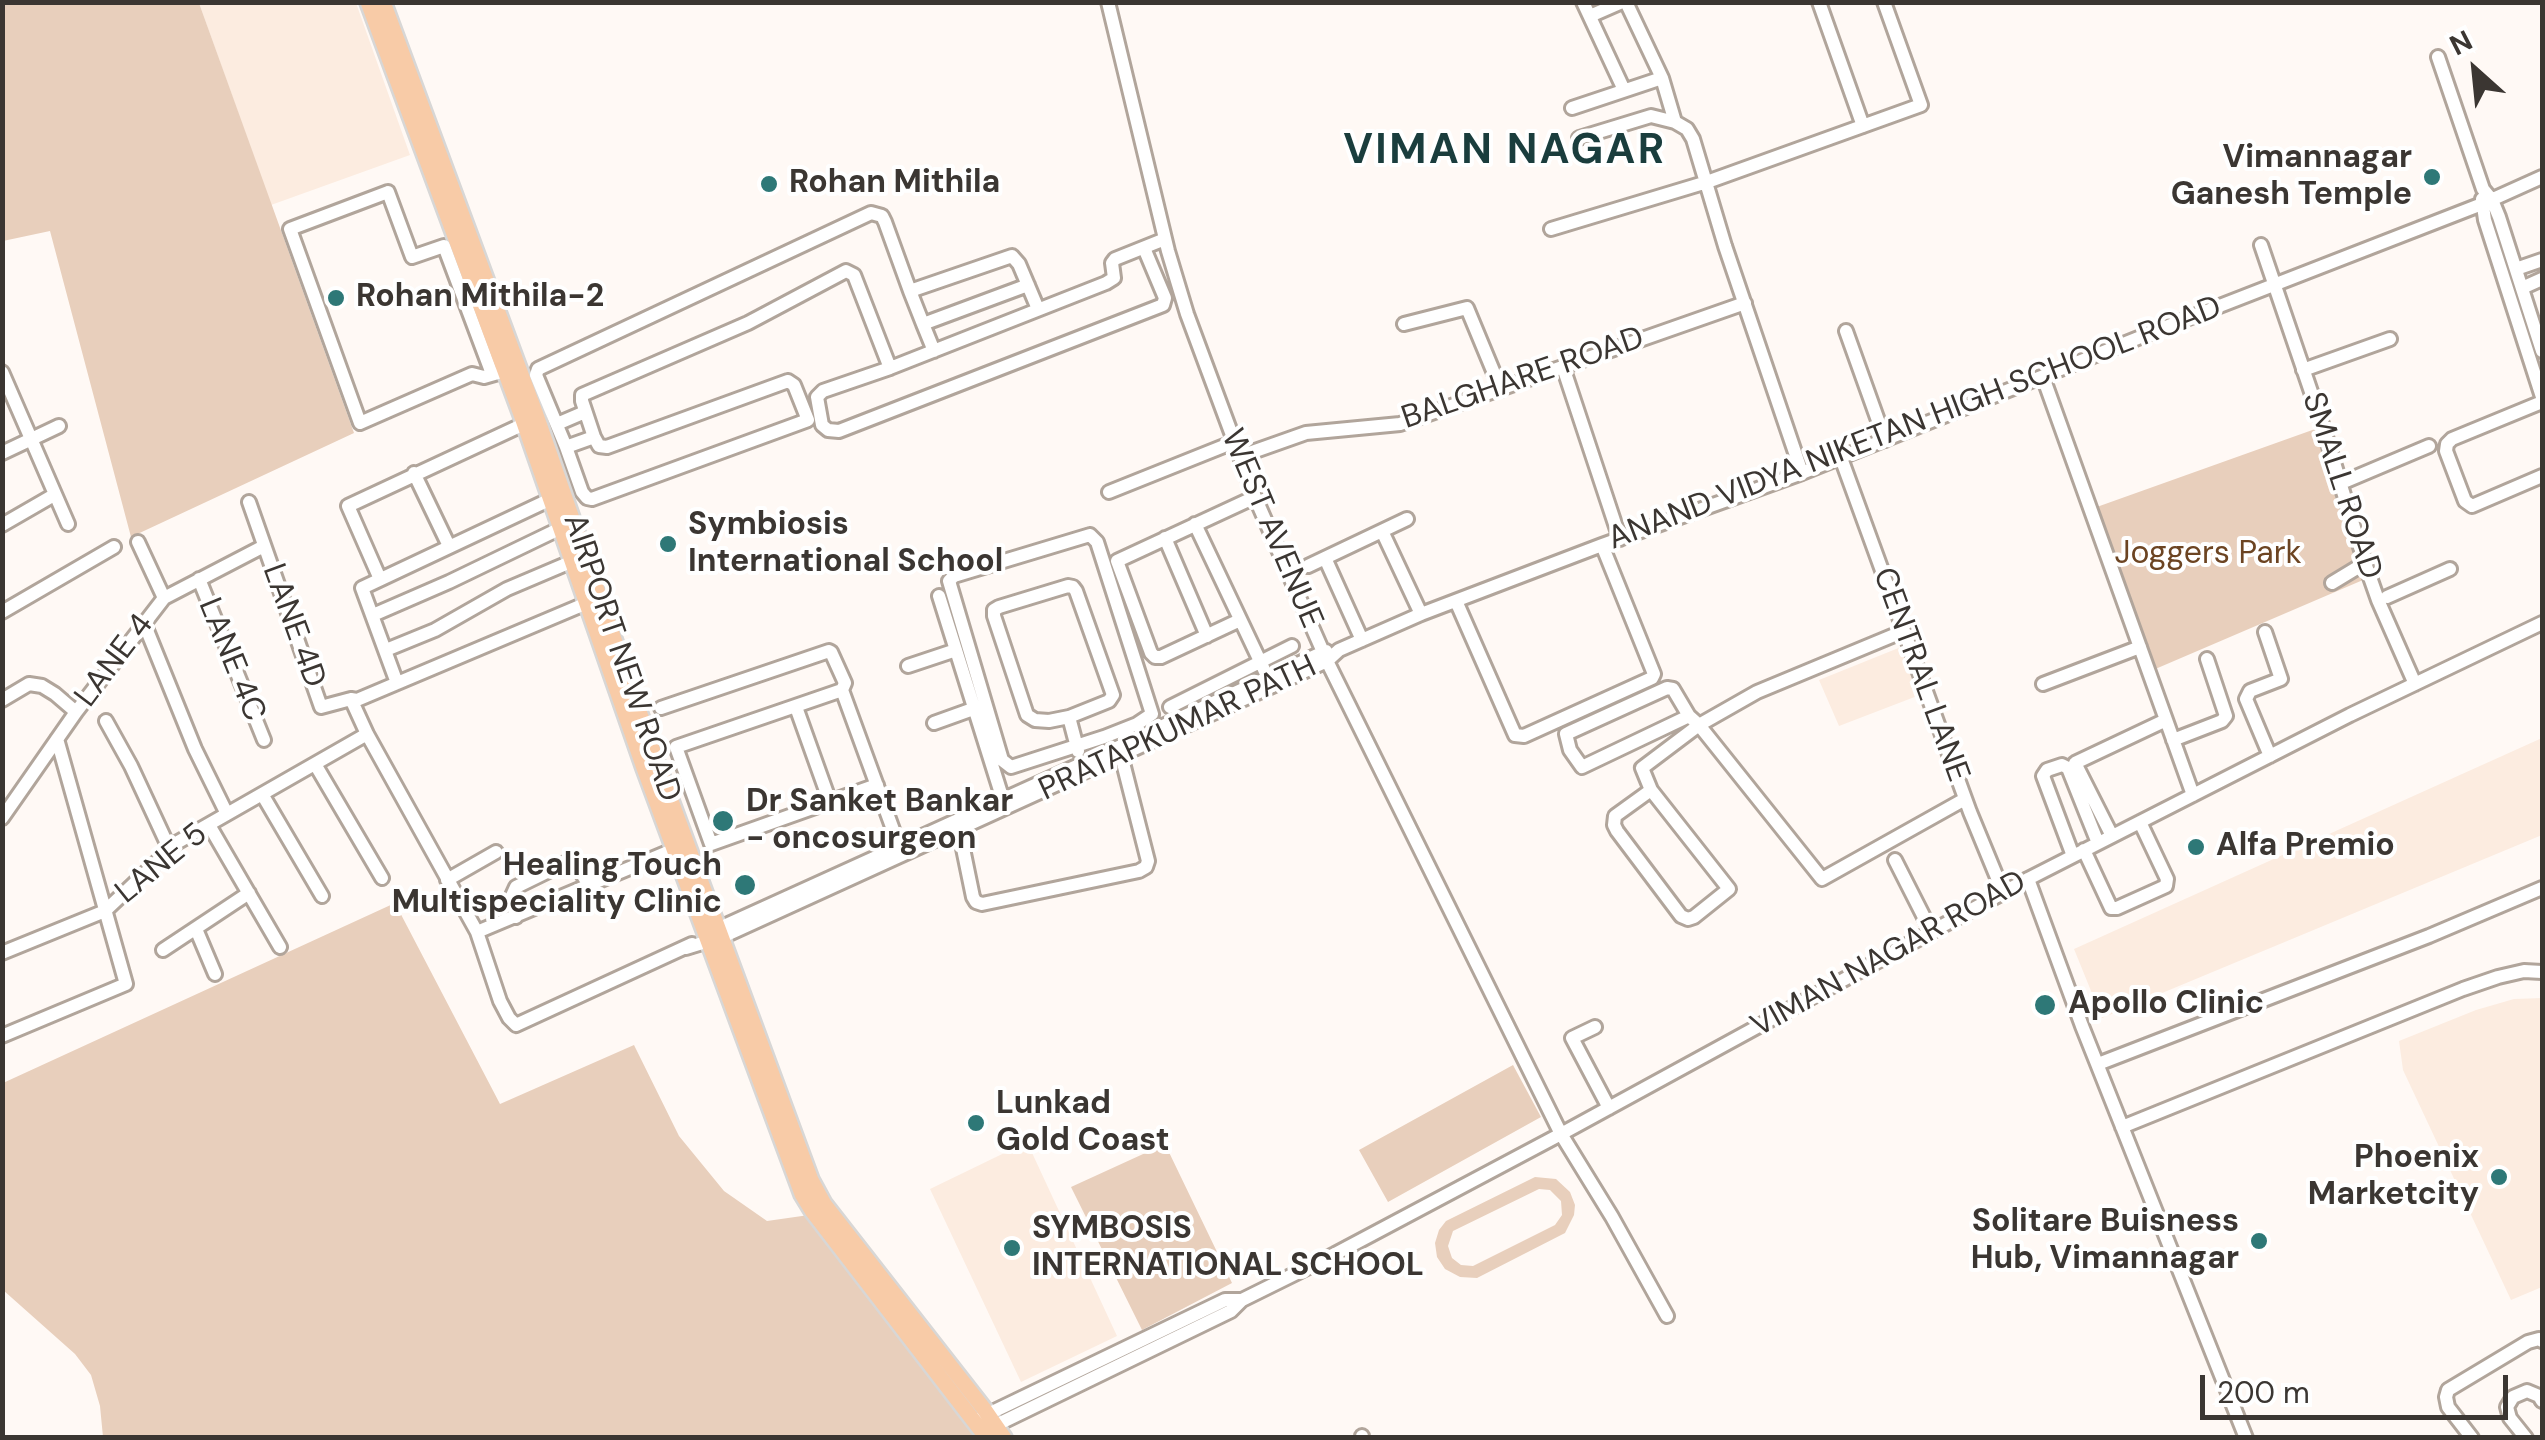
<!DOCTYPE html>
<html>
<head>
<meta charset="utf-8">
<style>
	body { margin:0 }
	#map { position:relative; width:2545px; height:1440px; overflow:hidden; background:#fff9f5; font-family:"DM Sans",sans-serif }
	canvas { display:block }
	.frame { position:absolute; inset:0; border:5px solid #3b3632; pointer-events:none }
	.north { position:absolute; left:2425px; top:20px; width:100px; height:100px; -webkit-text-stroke:8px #fff; paint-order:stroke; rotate:333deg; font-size:28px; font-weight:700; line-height:40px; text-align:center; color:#3b3632 }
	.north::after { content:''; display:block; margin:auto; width:35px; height:45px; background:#3b3632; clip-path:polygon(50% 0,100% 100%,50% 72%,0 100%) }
	.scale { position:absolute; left:2200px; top:1375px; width:308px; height:45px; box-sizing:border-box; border:5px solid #3b3632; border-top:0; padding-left:12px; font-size:30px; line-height:35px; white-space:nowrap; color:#3b3632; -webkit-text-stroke:8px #fff; paint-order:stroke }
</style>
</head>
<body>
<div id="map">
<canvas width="2545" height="1440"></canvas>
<div class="frame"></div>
<div class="north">N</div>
<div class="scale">200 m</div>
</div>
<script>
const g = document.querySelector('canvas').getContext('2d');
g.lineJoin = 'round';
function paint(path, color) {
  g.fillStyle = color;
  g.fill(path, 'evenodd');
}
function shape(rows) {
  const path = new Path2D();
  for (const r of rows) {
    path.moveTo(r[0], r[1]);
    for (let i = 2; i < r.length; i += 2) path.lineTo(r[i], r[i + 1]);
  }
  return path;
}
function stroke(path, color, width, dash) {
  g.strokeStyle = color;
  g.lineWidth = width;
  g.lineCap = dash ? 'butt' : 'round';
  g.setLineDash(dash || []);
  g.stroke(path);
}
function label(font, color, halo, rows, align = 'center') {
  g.font = font + ' "DM Sans",sans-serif';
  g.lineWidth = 8;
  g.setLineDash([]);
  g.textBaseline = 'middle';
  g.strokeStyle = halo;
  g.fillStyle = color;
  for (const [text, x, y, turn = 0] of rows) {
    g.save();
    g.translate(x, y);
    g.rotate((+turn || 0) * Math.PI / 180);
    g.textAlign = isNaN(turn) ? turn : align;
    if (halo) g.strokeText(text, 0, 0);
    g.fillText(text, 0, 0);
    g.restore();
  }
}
paint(shape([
	[199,3,356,3,410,155,271,205],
	[1906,645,1925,693,1839,726,1819,680],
	[2542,738,2542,835,2102,1018,2074,949],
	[2542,998,2542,1287,2511,1300,2403,1070,2399,1041,2476,1010,2514,999],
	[1027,1142,1117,1336,1021,1382,930,1189]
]), '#fcece0');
paint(shape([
	[2,3,199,3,354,433,131,537,50,231,3,241],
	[2318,428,2370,577,2153,670,2094,508],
	[395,903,500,1104,634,1045,679,1136,724,1191,767,1221,809,1215,982,1437,103,1437,100,1406,91,1375,75,1354,3,1290,3,1083],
	[1513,1065,1541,1117,1388,1202,1359,1150],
	[1165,1144,1232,1283,1142,1330,1071,1187],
	[1535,1177,1556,1179,1570,1192,1575,1205,1574,1215,1565,1233,1477,1278,1460,1277,1445,1269,1437,1257,1435,1243,1439,1230,1446,1221],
	[1539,1189,1550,1190,1561,1201,1562,1215,1555,1225,1473,1266,1461,1265,1452,1258,1448,1246,1453,1231]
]), '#e8cfbc');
const minor = shape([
	[1108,2,1168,251,1187,314,1255,497,1327,661,1561,1134,1612,1217,1667,1316],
	[1583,2,1624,90],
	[1626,2,1662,78],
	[1819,2,1863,126],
	[1590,16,1622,2],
	[2438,57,2483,189,2492,200,2499,217,2542,351],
	[1572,108,1662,78,1675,122],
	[1579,138,1651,116,1675,122,1687,129,1693,139,1725,246,1802,473],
	[2482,199,2485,220,2542,397],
	[1551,229,1707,182,1921,105,1884,2],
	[2261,245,2323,427,2365,563,2378,600,2415,684],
	[1144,248,1165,298,1163,305,839,431,828,430,822,425,817,397,823,391,890,368,1106,283,1114,278,1112,263,1115,259,1165,239],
	[2516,269,2542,260],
	[2522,288,2542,279],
	[910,291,923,324],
	[1404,324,1467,308,1501,390],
	[1846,331,1885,440],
	[934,351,923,324,1028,285],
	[1563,367,1620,539],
	[2303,370,2390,339],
	[2,372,68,524],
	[492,374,444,246,412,257,388,192,290,229,360,423,472,374,484,377,505,371],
	[2043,377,2193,795],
	[788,381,794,385,808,420,592,499,587,498,582,492,566,447,594,437,599,446,607,447,788,381],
	[2542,402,2452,439,2447,444,2446,451,2465,501,2472,506,2542,476],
	[557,424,585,412],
	[594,437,582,401,582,395,748,323,846,271,854,275,890,368],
	[566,447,536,375,538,369,871,213,882,216,885,222,910,291,1012,256,1019,264,1038,309],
	[2,453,59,426],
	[1241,456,1306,433,1400,424,1745,303],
	[1841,458,1970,812,2003,892],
	[414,473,449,546],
	[2339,484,2429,446],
	[1109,492,1234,442],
	[249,502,321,707,351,699,357,700,587,603],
	[1195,524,1268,678],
	[2,525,54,495],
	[1382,531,1421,614],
	[1090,535,1097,542,1152,714,1137,724,1104,737,1011,767,1002,760,949,581,954,576,1090,535],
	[1165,538,1207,636],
	[138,542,164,598],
	[1325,558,1362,640],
	[1308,566,1407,519],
	[199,579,264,740],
	[380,579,348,506,524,424],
	[2332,583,2365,563],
	[939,596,1004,803],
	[2387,597,2450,569],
	[1456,601,1515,735,1524,736,1652,678,1654,674,1602,545],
	[2,612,114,547],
	[373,615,449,582,561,528],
	[1240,620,1161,657,1155,657,1151,653,1117,561,1255,497],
	[144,623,195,749,227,814],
	[2265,632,2281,679,2250,691,2246,699,2270,756],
	[386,650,435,630,507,589,573,561],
	[908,666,956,650],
	[397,683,362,588,551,499],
	[2043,684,2140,647],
	[842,690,676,747,711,844,877,785],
	[351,699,367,734,477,932,500,1001,509,1018,516,1025,692,944],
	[2,700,29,684,42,686,55,694,76,712],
	[796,707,830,802],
	[1170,707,1292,646],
	[661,708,829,651,831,652,845,683,842,690,899,846],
	[1689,716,1582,767,1570,750,1566,734,1667,688,1673,689,1689,716,1699,725,1822,879,1965,799],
	[1069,717,1109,701,1113,695,1076,591,1073,587,1068,586,999,607,994,610,994,616,1027,715,1035,720,1049,721,1069,717,1078,751],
	[106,721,131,766,170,850],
	[934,723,973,709],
	[1150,732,1326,651],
	[2173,740,2222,721,2226,716,2207,659],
	[315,764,382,878],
	[1651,790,1615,816,1614,825,1617,831,1681,916,1688,919,1694,917,1729,889,1651,790,1642,768,1699,725,1757,692,1904,631],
	[262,794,322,896],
	[2,818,76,712,164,598,264,546],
	[209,825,280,947],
	[959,829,973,897,976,902,982,904,1139,871,1146,867,1148,861,1121,755],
	[2112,836,2075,763,2166,720],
	[2084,850,2111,908,2117,908,2166,886,2167,879,2140,822],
	[2073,856,2043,776,2047,770,2062,765,2068,768,2098,843],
	[1895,860,1931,931],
	[2028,879,2082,1026,2246,1438],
	[447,880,496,852],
	[516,917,511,898,516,887,565,863,575,863,589,885],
	[196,929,215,974],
	[713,931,1132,741],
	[477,932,675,849],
	[686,948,722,937,1327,661,1339,650,1421,614,1602,545,1802,473,2163,328,2482,204,2542,177],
	[163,950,249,893],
	[2,953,105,911,178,842,367,734],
	[1595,1027,1572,1038,1609,1108],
	[2,1036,126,984,57,739],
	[2098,1064,2429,936,2542,888],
	[2122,1127,2463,989,2498,977,2524,971,2542,972],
	[982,1417,1225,1300,1242,1300],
	[988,1429,1231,1311,1242,1300,1335,1254,1561,1134,2028,879,2350,715,2542,623],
	[1362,1436,1362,1438],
	[2472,1438,2448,1407,2446,1397,2448,1390,2528,1342,2539,1339,2542,1341],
	[2526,1438,2510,1418,2507,1407,2513,1397,2527,1391,2539,1396,2542,1401]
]);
const major = shape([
	[368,2,522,417,644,768,802,1194,813,1212,987,1438],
	[383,2,535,412,657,763,811,1180,824,1204,984,1409,1004,1438]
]);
stroke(minor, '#b1a59b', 18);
stroke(major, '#d8d7d6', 20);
stroke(minor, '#fff', 12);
stroke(major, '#f8cba7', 15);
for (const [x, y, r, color] of [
	[2432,177,10,"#2e7877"],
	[769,184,10,"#2e7877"],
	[336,298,10,"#2e7877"],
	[668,544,10,"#2e7877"],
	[723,821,12,"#2e7877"],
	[2196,847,10,"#2e7877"],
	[745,885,12,"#2e7877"],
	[2045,1005,12,"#2e7877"],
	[976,1123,10,"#2e7877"],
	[2499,1177,10,"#2e7877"],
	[2259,1241,10,"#2e7877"],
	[1012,1248,10,"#2e7877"]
]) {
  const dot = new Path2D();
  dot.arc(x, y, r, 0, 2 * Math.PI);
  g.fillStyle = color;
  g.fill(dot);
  stroke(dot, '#fff', 4);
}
label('bold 32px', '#3b3632', '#fff', [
	["Vimannagar",2412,159,"right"],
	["Ganesh Temple",2412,196,"right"],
	["Rohan Mithila",789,184],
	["Rohan Mithila-2",356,298],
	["Symbiosis",688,526],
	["International School",688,563],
	["Dr Sanket Bankar",746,803],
	["- oncosurgeon",746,840],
	["Alfa Premio",2216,847],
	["Healing Touch",722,867,"right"],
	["Multispeciality Clinic",722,904,"right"],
	["Apollo Clinic",2068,1005],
	["Lunkad",996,1105],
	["Gold Coast",996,1142],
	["Phoenix",2479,1159,"right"],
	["Marketcity",2479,1196,"right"],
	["Solitare Buisness",2239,1223,"right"],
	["Hub, Vimannagar",2239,1260,"right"],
	["SYMBOSIS",1032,1230],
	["INTERNATIONAL SCHOOL",1032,1267]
], 'left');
label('32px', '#3b3632', '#fff', [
	["BALGHARE ROAD",1523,379,-19],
	["ANAND VIDYA NIKETAN HIGH SCHOOL ROAD",1915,424,-21],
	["SMALL ROAD",2341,486,72],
	["WEST AVENUE",1271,529,67],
	["LANE 4D",293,626,70],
	["AIRPORT NEW ROAD",621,658,71],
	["LANE 4C",231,660,68],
	["LANE 4",115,661,-53],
	["CENTRAL LANE",1920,675,70],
	["PRATAPKUMAR PATH",1178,729,-25],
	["LANE 5",162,864,-39],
	["VIMAN NAGAR ROAD",1889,955,-29]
]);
label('32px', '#6c4422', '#fff', [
	["Joggers Park",2208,555]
]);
g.letterSpacing = '2.5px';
label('bold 42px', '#1a3d3d', '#fff', [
	["VIMAN NAGAR",1505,152]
]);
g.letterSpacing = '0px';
</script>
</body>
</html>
